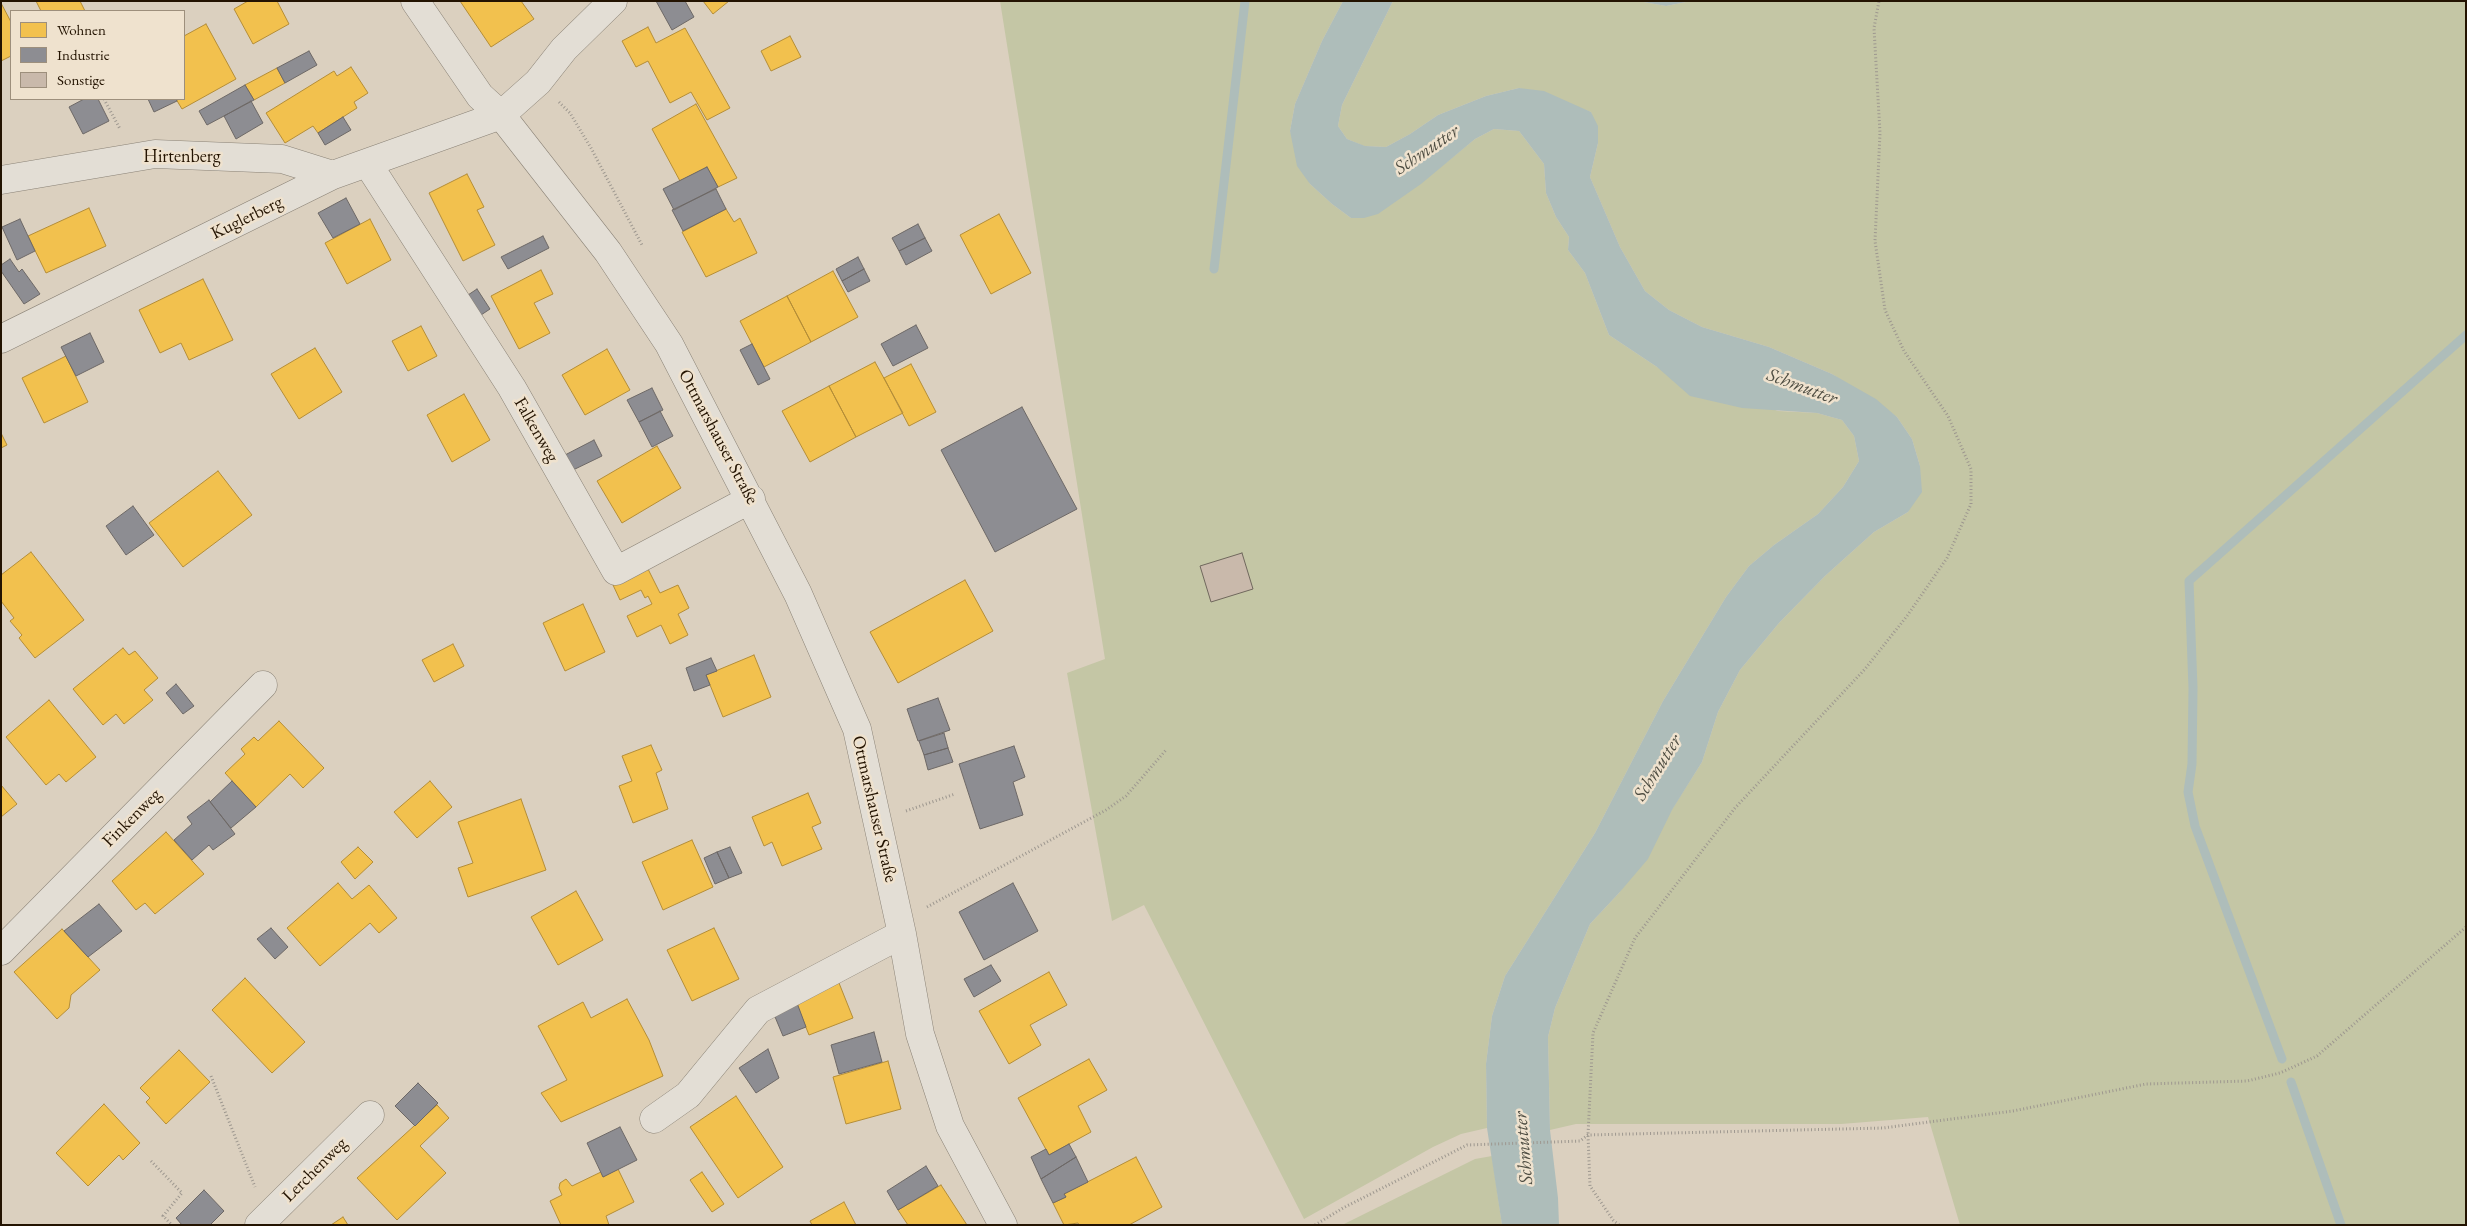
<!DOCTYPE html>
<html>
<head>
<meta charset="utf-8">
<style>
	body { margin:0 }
	#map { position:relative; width:2467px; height:1226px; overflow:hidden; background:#dbd0bf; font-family:"EB Garamond",serif }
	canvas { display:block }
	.frame { position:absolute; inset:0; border:2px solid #231301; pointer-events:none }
	.legend { position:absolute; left:10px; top:10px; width:175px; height:90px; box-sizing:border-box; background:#efe2ce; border:1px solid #9d8f7c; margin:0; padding:6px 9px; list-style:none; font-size:15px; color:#231301 }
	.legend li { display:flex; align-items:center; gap:10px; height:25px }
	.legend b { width:25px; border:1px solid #9d8f7c }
</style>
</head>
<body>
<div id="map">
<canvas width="2467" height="1226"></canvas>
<div class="frame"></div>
<ul class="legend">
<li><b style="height:14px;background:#f2c14e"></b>Wohnen</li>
<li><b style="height:14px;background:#8d8d92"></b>Industrie</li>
<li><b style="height:14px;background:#c9b9ab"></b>Sonstige</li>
</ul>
</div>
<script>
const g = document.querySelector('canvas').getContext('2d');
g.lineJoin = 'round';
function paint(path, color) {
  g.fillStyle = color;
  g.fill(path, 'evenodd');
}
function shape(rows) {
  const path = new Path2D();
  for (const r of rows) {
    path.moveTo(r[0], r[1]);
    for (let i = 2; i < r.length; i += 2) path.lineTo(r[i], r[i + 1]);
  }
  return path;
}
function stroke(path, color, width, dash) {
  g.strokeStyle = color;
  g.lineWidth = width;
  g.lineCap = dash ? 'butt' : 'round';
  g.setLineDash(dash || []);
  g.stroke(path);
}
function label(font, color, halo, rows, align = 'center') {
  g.font = font + ' "EB Garamond",serif';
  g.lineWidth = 5;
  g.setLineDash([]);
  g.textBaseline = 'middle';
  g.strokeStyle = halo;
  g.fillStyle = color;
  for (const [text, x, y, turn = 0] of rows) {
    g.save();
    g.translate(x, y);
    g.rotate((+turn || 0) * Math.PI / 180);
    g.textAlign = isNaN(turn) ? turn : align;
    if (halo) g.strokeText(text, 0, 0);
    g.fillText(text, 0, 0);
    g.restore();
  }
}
paint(shape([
	[1000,1,1343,1,1322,41,1295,104,1290,131,1310,184,1332,204,1351,218,1448,161,1475,139,1494,129,1519,131,1544,164,1546,193,1556,217,1569,237,1568,250,1585,273,1609,335,1657,367,1778,411,1817,413,1842,420,1854,436,1859,461,1843,487,1818,514,1774,545,1749,566,1726,597,1663,701,1595,833,1505,976,1492,1016,1486,1064,1487,1128,1461,1134,1433,1147,1304,1219,1144,905,1112,921,1067,673,1105,659],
	[1393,1,1638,1,1666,6,1691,1,2466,1,2466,1225,1960,1225,1928,1117,1841,1124,1576,1124,1550,1130,1548,1037,1555,1008,1590,924,1619,893,1702,762,1718,712,1740,670,1779,623,1825,576,1874,532,1908,512,1920,466,1912,439,1897,417,1832,374,1769,347,1702,327,1669,310,1645,291,1620,247,1590,177,1598,143,1591,112,1519,88,1486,96,1438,115,1410,134,1386,147,1364,146,1347,139,1338,126,1342,105],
	[1492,1156,1502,1225,1342,1225,1475,1159]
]), '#c4c6a5');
paint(shape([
	[1343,1,1393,1,1342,105,1338,126,1347,139,1365,146,1386,147,1410,134,1438,115,1486,96,1519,88,1544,91,1591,112,1598,126,1598,143,1590,177,1620,247,1645,291,1669,310,1702,327,1769,347,1832,374,1876,399,1897,417,1912,439,1920,466,1922,492,1908,512,1874,532,1825,576,1779,623,1740,670,1718,712,1702,762,1672,810,1648,859,1619,893,1590,924,1555,1008,1548,1037,1550,1130,1558,1198,1559,1225,1502,1225,1487,1128,1486,1064,1492,1016,1505,976,1595,833,1663,701,1726,597,1749,566,1774,545,1818,514,1843,487,1859,461,1854,436,1842,420,1817,413,1742,408,1690,396,1657,367,1609,335,1585,273,1568,250,1569,237,1556,217,1546,193,1544,164,1519,131,1494,129,1475,139,1421,184,1378,214,1364,218,1351,218,1332,204,1310,184,1297,166,1290,131,1295,104,1322,41],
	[1638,1,1691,1,1666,6]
]), '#aebdba');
const homes = shape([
	[36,1,80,1,85,11,41,11,36,1],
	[248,1,277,1,289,24,253,44,234,9,248,1],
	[460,1,521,1,534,19,491,47,460,1],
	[703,1,729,1,713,14,703,1],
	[1,3,11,22,11,56,1,61,1,3],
	[206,24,236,79,182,109,176,99,184,99,184,36,206,24],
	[648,27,656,43,685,28,730,108,707,120,691,92,670,103,648,61,636,67,622,41,648,27],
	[790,36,801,57,771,71,761,51,790,36],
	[351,67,368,93,354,102,357,108,318,133,313,126,285,143,266,113,334,71,337,76,351,67],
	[277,68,285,83,254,100,245,85,277,68],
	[696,104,737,178,718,187,707,167,680,181,652,129,696,104],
	[467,174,484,207,477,210,495,245,463,261,429,193,467,174],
	[89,208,106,246,46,273,28,236,89,208],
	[726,209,734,222,740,218,757,253,706,277,682,232,726,209],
	[999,214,1031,273,991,294,960,235,999,214],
	[370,219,391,260,347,284,325,243,370,219],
	[541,270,553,294,534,303,550,333,519,349,491,296,541,270],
	[833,271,858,317,811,342,787,296,833,271],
	[203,279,233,340,189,360,181,343,160,353,139,310,203,279],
	[787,296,811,342,764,367,740,321,787,296],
	[421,326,437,356,408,371,392,341,421,326],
	[315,348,342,392,299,419,271,374,315,348],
	[607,349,630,390,585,415,562,375,607,349],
	[66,356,88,402,44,423,22,378,66,356],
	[875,362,903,413,856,437,829,386,875,362],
	[911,364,936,412,909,426,884,378,911,364],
	[829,386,856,437,810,462,782,411,829,386],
	[464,394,490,440,452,462,427,415,464,394],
	[1,433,7,445,1,448,1,433],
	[657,446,681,488,622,523,597,481,657,446],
	[218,471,252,515,183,567,149,523,218,471],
	[31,552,84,620,35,658,19,638,22,635,10,621,14,618,1,601,1,575,31,552],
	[648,569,660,593,678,585,689,608,678,614,688,635,670,644,661,625,637,637,627,616,652,604,648,596,645,598,641,590,620,600,613,585,648,569],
	[965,580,993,631,898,683,870,632,965,580],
	[583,604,605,652,565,671,543,623,583,604],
	[453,644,464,666,434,682,422,660,453,644],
	[123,648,129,655,135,651,158,678,144,690,153,700,124,724,116,714,103,725,73,689,123,648],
	[754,655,771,697,723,717,706,675,754,655],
	[49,700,96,757,66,782,59,774,46,785,6,737,49,700],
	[279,721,324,768,303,788,290,774,256,807,225,773,245,754,241,749,254,737,258,741,279,721],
	[651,745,662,770,656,773,668,809,633,823,619,786,632,781,622,756,651,745],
	[430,781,452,807,417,838,394,812,430,781],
	[1,785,17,804,1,817,1,785],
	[808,793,821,823,812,827,822,849,782,866,772,842,764,846,752,817,808,793],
	[521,799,546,870,468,897,458,868,473,863,458,822,521,799],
	[166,832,204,874,155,914,145,903,136,910,112,881,166,832],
	[692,840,713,887,663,910,642,862,692,840],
	[358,847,373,862,355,879,341,862,358,847],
	[338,883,352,899,369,885,397,918,379,933,370,923,320,966,287,928,338,883],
	[576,891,603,940,558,965,531,917,576,891],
	[714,928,739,979,692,1001,667,950,714,928],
	[62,929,100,970,71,995,69,1008,57,1019,14,972,62,929],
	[1049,972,1067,1005,1030,1025,1041,1045,1009,1064,979,1011,1049,972],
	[245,978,305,1042,272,1073,212,1010,245,978],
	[839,983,853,1018,809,1035,795,1000,839,983],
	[627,999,649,1040,663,1076,561,1122,541,1093,567,1080,538,1026,583,1002,591,1018,627,999],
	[179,1050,210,1082,166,1124,146,1102,150,1098,140,1088,179,1050],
	[1089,1059,1107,1090,1078,1106,1091,1132,1049,1155,1018,1098,1089,1059],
	[888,1061,901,1109,846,1124,833,1077,888,1061],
	[736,1096,783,1167,738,1198,690,1127,736,1096],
	[104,1104,140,1143,123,1160,119,1155,88,1186,56,1153,104,1104],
	[437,1105,449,1118,420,1146,446,1173,397,1220,357,1178,437,1105],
	[1136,1157,1162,1207,1129,1225,1079,1225,1078,1223,1064,1225,1053,1203,1066,1197,1064,1194,1136,1157],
	[618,1169,634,1202,606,1216,609,1225,561,1225,550,1201,562,1195,559,1188,560,1183,566,1179,572,1186,601,1172,603,1177,618,1169],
	[702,1172,724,1204,712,1212,690,1180,702,1172],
	[941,1185,967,1225,908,1225,898,1210,941,1185],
	[844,1202,856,1225,812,1225,810,1221,844,1202],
	[343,1217,348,1225,331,1225,343,1217]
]);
paint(homes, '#f2c14e');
stroke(homes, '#b48d37', 1);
const industry = shape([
	[656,1,685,1,694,17,672,30,656,1],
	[309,51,317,65,285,83,277,68,309,51],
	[245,85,254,100,207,125,199,111,245,85],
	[84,99,98,99,109,121,83,134,69,107,84,99],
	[148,99,176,99,177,101,154,112,148,99],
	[251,101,263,123,236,139,224,116,251,101],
	[343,117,351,130,325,145,318,133,343,117],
	[707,167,718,187,674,210,663,189,707,167],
	[716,189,726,209,683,231,672,210,716,189],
	[346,198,360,224,333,238,318,213,346,198],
	[20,219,35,251,17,260,2,227,20,219],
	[918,224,925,238,899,251,892,238,918,224],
	[543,236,549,248,508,269,501,257,543,236],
	[925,238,932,251,906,265,899,251,925,238],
	[858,257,864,269,842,281,836,269,858,257],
	[10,259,19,272,22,269,40,294,24,304,1,271,1,265,10,259],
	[864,269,870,281,848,292,842,281,864,269],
	[477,289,490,309,478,317,465,297,477,289],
	[916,325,928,348,893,366,881,344,916,325],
	[90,333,104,362,76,376,61,347,90,333],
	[752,344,770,379,758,385,740,350,752,344],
	[652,388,663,410,639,422,627,400,652,388],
	[1022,407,1077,509,995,552,941,450,1022,407],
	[660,411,673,436,652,447,639,422,660,411],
	[594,440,602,456,573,470,565,455,594,440],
	[133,506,154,535,126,555,106,526,133,506],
	[711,658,717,671,706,675,710,685,694,691,686,668,711,658],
	[176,684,194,706,183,714,166,693,176,684],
	[938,698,950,730,918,741,907,709,938,698],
	[944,733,948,748,924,755,919,741,944,733],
	[1014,746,1025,777,1013,782,1023,815,980,829,959,764,1014,746],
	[948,748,953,762,928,770,924,755,948,748],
	[232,781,256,807,231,828,210,802,232,781],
	[209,800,235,834,213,850,209,845,192,860,174,840,192,824,187,817,209,800],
	[730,847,742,873,729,878,717,852,730,847],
	[717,852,729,878,715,884,704,858,717,852],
	[1013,883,1038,931,984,960,959,912,1013,883],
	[99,904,122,931,88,957,64,931,99,904],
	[271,928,288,947,275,959,257,939,271,928],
	[991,965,1001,981,974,997,964,979,991,965],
	[797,1003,806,1027,783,1036,773,1012,797,1003],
	[874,1032,882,1062,839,1074,831,1045,874,1032],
	[768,1049,779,1078,756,1093,739,1068,768,1049],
	[418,1083,438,1103,415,1126,395,1106,418,1083],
	[620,1127,637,1160,603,1177,587,1143,620,1127],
	[1069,1144,1076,1157,1041,1179,1031,1157,1046,1149,1049,1155,1069,1144],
	[1076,1157,1088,1182,1064,1194,1066,1197,1053,1203,1041,1179,1076,1157],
	[926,1166,938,1186,898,1210,887,1191,926,1166],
	[204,1190,224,1211,210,1225,182,1225,176,1218,204,1190]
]);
paint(industry, '#8d8d92');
stroke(industry, '#6d6866', 1);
stroke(shape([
	[1214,269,1245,1],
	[2282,1059,2195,826,2188,792,2192,764,2193,688,2189,581,2466,335],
	[2291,1082,2341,1225]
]), '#aebdba', 9);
const building = shape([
	[1242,553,1253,589,1211,602,1200,566,1242,553]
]);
paint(building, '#c9b9ab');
stroke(building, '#70685d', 1);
const street = shape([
	[415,1,480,96,501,115,608,252,669,344,798,594,857,729,902,934,920,1034,950,1126,1003,1225],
	[368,164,512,388,616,571,751,499],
	[1,180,155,154,282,159,333,175],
	[1,339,333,175,501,115,538,82,564,49,613,1],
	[1,951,263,685],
	[654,1119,688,1095,758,1010,902,934],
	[259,1225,370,1115]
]);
stroke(street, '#8a8276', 29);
stroke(shape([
	[104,99,120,129],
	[559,102,570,113,591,148,642,245],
	[906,811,955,794],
	[927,907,1106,810,1126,796,1166,750],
	[211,1076,255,1187],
	[151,1161,182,1193,163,1216,172,1225],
	[1315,1225,1343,1208,1467,1145,1580,1141,1588,1135,1883,1128,2013,1111,2146,1084,2247,1081,2280,1073,2317,1056,2466,927],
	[1619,1225,1613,1220,1590,1186,1588,1135,1593,1033,1635,938,1735,808,1865,669,1907,616,1947,558,1971,504,1971,469,1948,416,1904,351,1885,310,1875,241,1880,133,1874,28,1879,1]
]), '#9d978f', 3, [1, 2.5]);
stroke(street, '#e3ded5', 28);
label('18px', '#231301', '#efe2ce', [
	["Hirtenberg",182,157],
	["Kuglerberg",247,218,-26],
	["Falkenweg",536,430,60],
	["Ottmarshauser Straße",718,437,62],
	["Ottmarshauser Straße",874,809,77],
	["Finkenweg",132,818,-45],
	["Lerchenweg",315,1170,-45]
]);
label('italic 19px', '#4d4c41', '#efe2ce', [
	["Schmutter",1427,150,-34],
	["Schmutter",1802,387,20],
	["Schmutter",1658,768,-58],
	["Schmutter",1524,1148,-95]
]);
</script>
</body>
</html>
